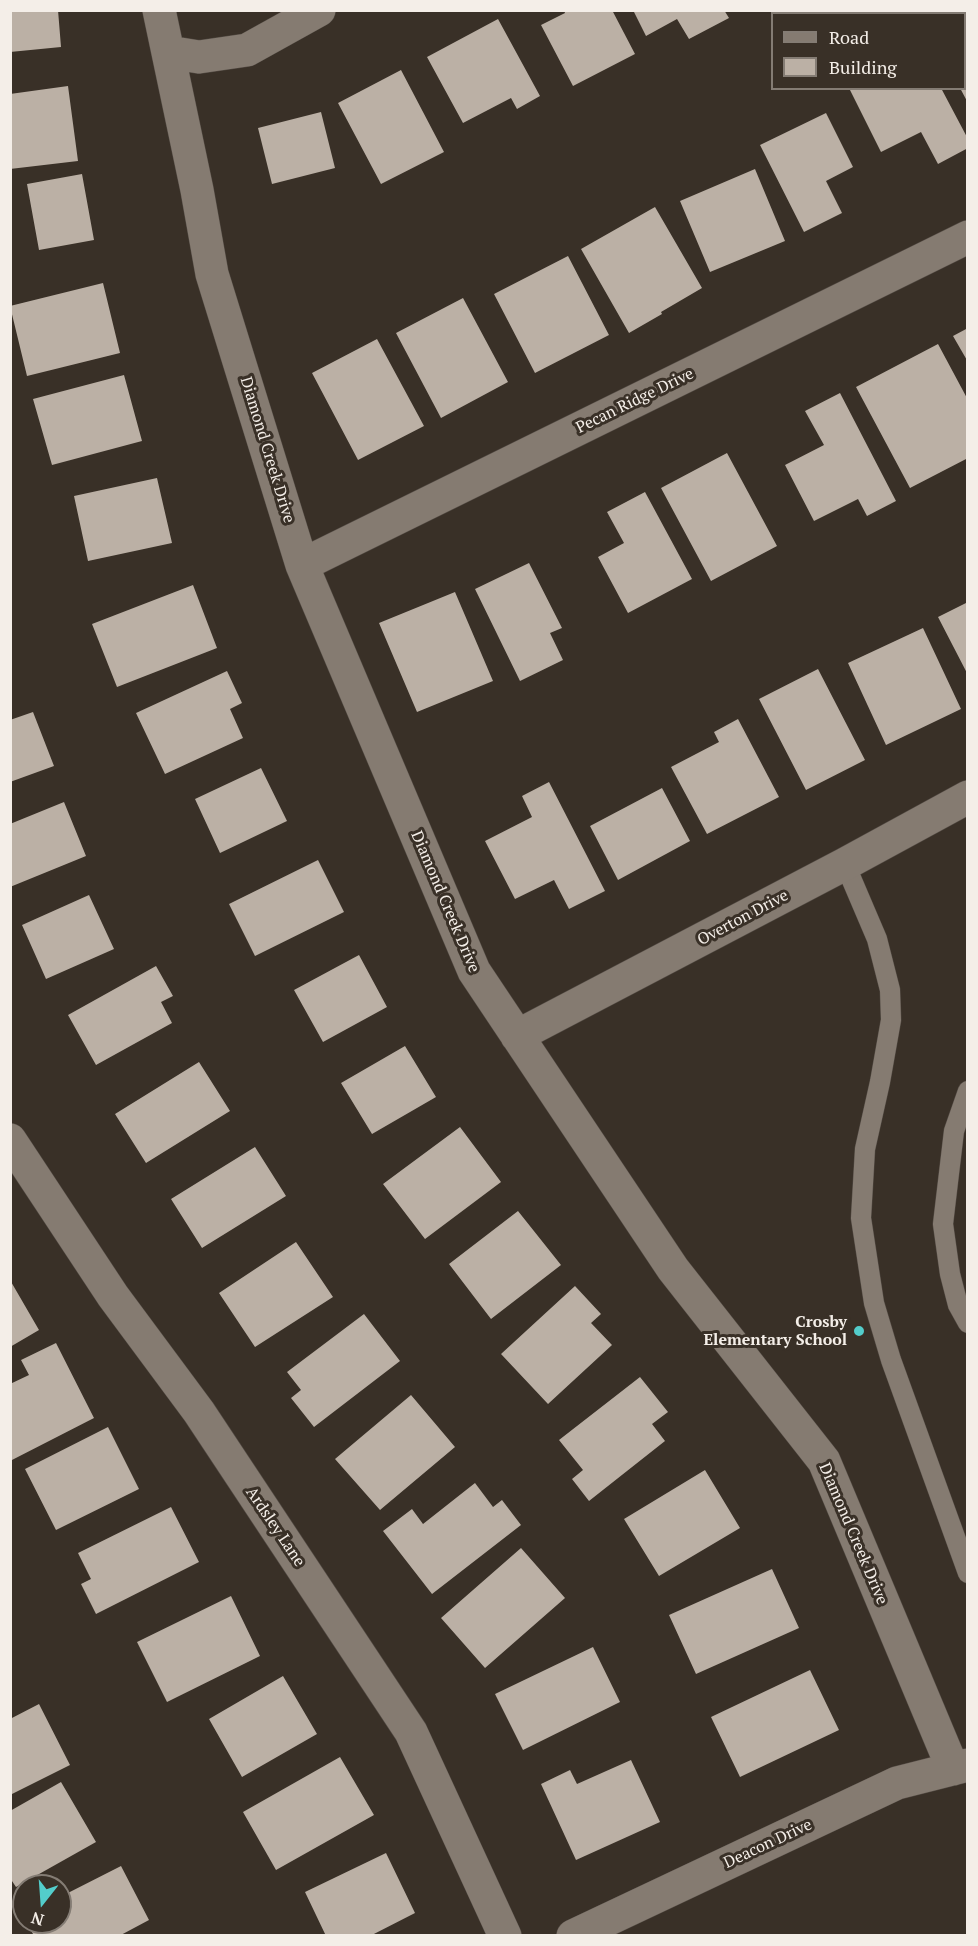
<!DOCTYPE html>
<html>
<head>
<meta charset="utf-8">
<style>
	body { margin:0 }
	#map { position:relative; width:978px; height:1946px; overflow:hidden; background:#393027; font-family:"PT Serif",serif }
	canvas { display:block }
	.frame { position:absolute; inset:0; border:12px solid #f4eee8; pointer-events:none }
	.legend { position:absolute; left:771px; top:12px; width:195px; height:78px; box-sizing:border-box; background:#393027; border:2px solid #847c74; margin:0; padding:8px 10px; list-style:none; font-size:18px; color:#f4eee8 }
	.legend li { display:flex; align-items:center; gap:12px; height:30px }
	.legend b { width:30px; border:2px solid #847c74 }
	.north { position:absolute; left:12px; top:1874px; width:60px; height:60px; box-sizing:border-box; background:#393027; border:2px solid #847c74; border-radius:50%; rotate:197deg; font-size:16px; font-weight:700; line-height:24px; text-align:center; color:#f4eee8 }
	.north::after { content:''; display:block; margin:auto; width:21px; height:27px; background:#53cdcb; clip-path:polygon(50% 0,100% 100%,50% 72%,0 100%) }
</style>
</head>
<body>
<div id="map">
<canvas width="978" height="1946"></canvas>
<div class="frame"></div>
<ul class="legend">
<li><b style="height:8px;background:#857b71"></b>Road</li>
<li><b style="height:16px;background:#bbb0a5"></b>Building</li>
</ul>
<div class="north">N</div>
</div>
<script>
const g = document.querySelector('canvas').getContext('2d');
g.lineJoin = 'round';
function paint(path, color) {
  g.fillStyle = color;
  g.fill(path, 'evenodd');
}
function shape(rows) {
  const path = new Path2D();
  for (const r of rows) {
    path.moveTo(r[0], r[1]);
    for (let i = 2; i < r.length; i += 2) path.lineTo(r[i], r[i + 1]);
  }
  return path;
}
function stroke(path, color, width, dash) {
  g.strokeStyle = color;
  g.lineWidth = width;
  g.lineCap = dash ? 'butt' : 'round';
  g.setLineDash(dash || []);
  g.stroke(path);
}
function label(font, color, halo, rows, align = 'center') {
  g.font = font + ' "PT Serif",serif';
  g.lineWidth = 6;
  g.setLineDash([]);
  g.textBaseline = 'middle';
  g.strokeStyle = halo;
  g.fillStyle = color;
  for (const [text, x, y, turn = 0] of rows) {
    g.save();
    g.translate(x, y);
    g.rotate((+turn || 0) * Math.PI / 180);
    g.textAlign = isNaN(turn) ? turn : align;
    if (halo) g.strokeText(text, 0, 0);
    g.fillText(text, 0, 0);
    g.restore();
  }
}
paint(shape([
	[10,10,58,10,61,47,10,52],
	[564,10,612,10,635,54,573,86,541,25,565,13],
	[633,10,724,10,729,18,689,39,677,19,646,36],
	[498,19,540,96,517,109,511,98,463,123,427,57],
	[968,40,968,103,960,88,964,88,964,42],
	[401,70,444,152,381,184,338,103],
	[68,86,78,161,10,169,10,94],
	[849,88,941,88,968,139,968,148,938,164,921,132,881,152],
	[321,112,335,168,272,184,258,128],
	[826,113,853,167,826,181,842,213,804,232,760,145],
	[755,169,785,241,710,272,680,201],
	[82,174,94,240,39,250,27,184],
	[655,207,702,288,661,312,662,314,629,333,581,249],
	[568,256,609,335,535,373,494,294],
	[103,283,120,353,27,376,10,306],
	[463,298,508,382,441,418,396,333],
	[968,328,968,362,953,336],
	[377,339,424,426,358,460,312,373],
	[938,344,968,400,968,458,910,488,856,387],
	[124,375,142,441,52,465,33,399],
	[840,393,896,501,867,516,858,499,814,521,785,465,824,445,805,411],
	[727,453,777,546,711,581,661,488],
	[157,478,172,543,88,561,74,496],
	[645,492,692,579,628,613,598,557,624,543,607,512],
	[529,563,562,628,550,633,563,660,520,681,475,589],
	[193,585,217,648,117,687,92,624],
	[455,592,493,681,417,712,379,623],
	[968,602,968,675,938,617],
	[923,628,961,709,886,745,848,663],
	[818,669,865,760,806,790,759,699],
	[227,671,242,703,230,709,243,738,165,774,136,713],
	[33,712,54,766,10,782,10,720],
	[738,719,779,797,707,834,671,767,719,742,714,732],
	[261,768,287,821,220,853,195,799],
	[549,782,605,891,569,909,554,880,515,899,485,841,532,817,522,796],
	[662,788,690,841,618,880,590,826],
	[64,802,86,856,10,887,10,824],
	[318,860,344,912,255,956,229,904],
	[89,895,114,949,46,979,22,925],
	[359,955,387,1007,323,1042,294,990],
	[156,966,173,996,161,1002,172,1023,96,1065,68,1015],
	[405,1046,436,1097,372,1134,341,1083],
	[199,1062,230,1111,146,1163,115,1114],
	[460,1127,501,1182,425,1239,383,1184],
	[255,1147,286,1196,202,1248,171,1199],
	[518,1211,561,1265,491,1319,449,1264],
	[296,1242,333,1297,255,1347,219,1293],
	[10,1280,39,1330,10,1347],
	[575,1286,601,1314,591,1323,612,1345,548,1404,501,1354],
	[364,1314,400,1361,314,1427,291,1398,301,1390,287,1372],
	[56,1343,94,1418,10,1461,10,1384,29,1375,21,1360],
	[640,1377,668,1412,652,1424,665,1441,589,1501,572,1479,583,1470,559,1440],
	[411,1395,455,1447,380,1510,335,1459],
	[108,1427,139,1489,56,1530,25,1469],
	[705,1470,740,1528,659,1576,624,1519],
	[475,1483,493,1507,502,1500,521,1525,432,1594,383,1531,412,1509,423,1524],
	[171,1507,199,1562,96,1614,81,1584,91,1579,78,1553],
	[521,1548,565,1598,485,1668,441,1618],
	[772,1569,799,1628,696,1674,669,1615],
	[231,1596,260,1656,167,1702,137,1642],
	[593,1647,620,1702,523,1750,495,1694],
	[810,1670,839,1730,740,1777,711,1717],
	[283,1676,317,1734,242,1777,209,1719],
	[39,1704,70,1765,10,1795,10,1719],
	[340,1757,374,1815,276,1870,243,1812],
	[631,1760,660,1822,576,1860,541,1784,570,1770,577,1784],
	[61,1782,96,1842,16,1887,10,1878,10,1811],
	[386,1853,415,1913,370,1936,326,1936,305,1892],
	[121,1866,149,1920,119,1936,34,1936,27,1922,60,1922,60,1897]
]), '#bbb0a5');
const service = shape([
	[845,864,877,939,890,990,891,1020,880,1082,865,1149,861,1218,874,1303,891,1360,968,1573],
	[968,1091,954,1131,943,1224,950,1274,958,1305,968,1323]
]);
const minor = shape([
	[159,10,197,190,212,274,302,565,474,971,673,1269,824,1461,953,1769],
	[168,52,199,57,247,50,319,10],
	[302,565,968,237],
	[517,1036,845,864,968,797],
	[10,1140,113,1296,199,1412,411,1732,505,1936],
	[573,1936,897,1783,968,1765]
]);
stroke(service, '#534b44', 21);
stroke(minor, '#534b44', 34);
stroke(service, '#857b71', 20);
stroke(minor, '#857b71', 33);
for (const [x, y, r, color] of [
	[859,1331,6,"#53cdcb"]
]) {
  const dot = new Path2D();
  dot.arc(x, y, r, 0, 2 * Math.PI);
  g.fillStyle = color;
  g.fill(dot);
  stroke(dot, '#393027', 2);
}
label('16px', '#f4eee8', '#393027', [
	["Pecan Ridge Drive",635,401,-26],
	["Diamond Creek Drive",267,450,73],
	["Diamond Creek Drive",445,902,67],
	["Overton Drive",743,918,-28],
	["Ardsley Lane",275,1527,56],
	["Diamond Creek Drive",853,1534,67],
	["Deacon Drive",768,1844,-25]
]);
label('bold 16px', '#f4eee8', '#393027', [
	["Crosby",847,1322],
	["Elementary School",847,1340]
], 'right');
</script>
</body>
</html>
